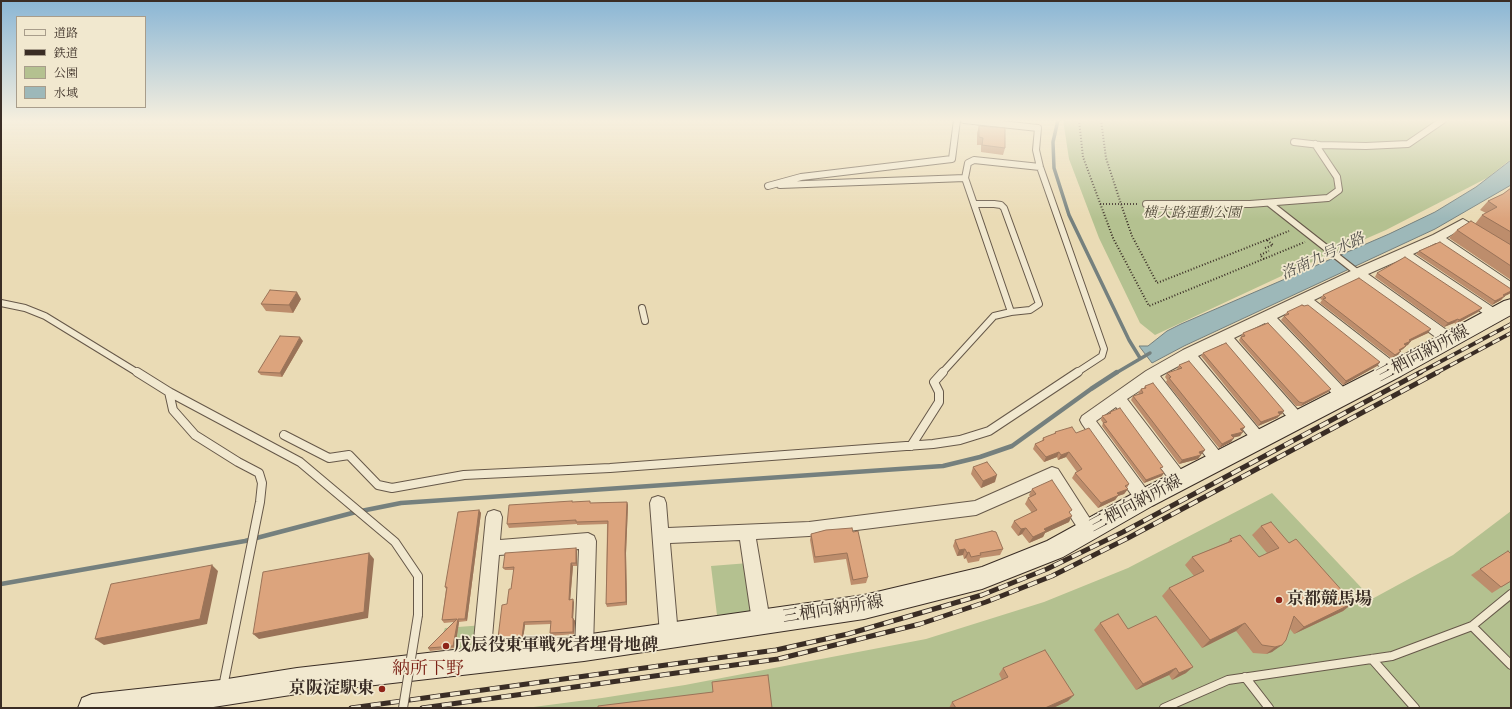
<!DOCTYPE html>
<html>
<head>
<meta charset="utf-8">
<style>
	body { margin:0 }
	#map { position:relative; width:1512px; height:709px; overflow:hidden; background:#eadbb5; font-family:Alegreya,"Noto Serif JP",serif }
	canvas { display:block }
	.frame { position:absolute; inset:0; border:2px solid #3a2d25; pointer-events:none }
	.legend { position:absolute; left:16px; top:16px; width:130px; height:92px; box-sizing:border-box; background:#f1e8cf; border:1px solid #a89d8b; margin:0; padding:5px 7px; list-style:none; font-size:12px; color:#3a2d25 }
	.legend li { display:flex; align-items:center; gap:8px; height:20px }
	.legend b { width:20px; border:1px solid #a89d8b }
</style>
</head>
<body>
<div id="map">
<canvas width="1512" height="709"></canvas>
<div class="frame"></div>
<ul class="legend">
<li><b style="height:5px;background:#f1e8cf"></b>道路</li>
<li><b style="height:5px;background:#3a2d25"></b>鉄道</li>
<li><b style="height:11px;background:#b4c190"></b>公園</li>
<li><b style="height:11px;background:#9db8b9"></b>水域</li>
</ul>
</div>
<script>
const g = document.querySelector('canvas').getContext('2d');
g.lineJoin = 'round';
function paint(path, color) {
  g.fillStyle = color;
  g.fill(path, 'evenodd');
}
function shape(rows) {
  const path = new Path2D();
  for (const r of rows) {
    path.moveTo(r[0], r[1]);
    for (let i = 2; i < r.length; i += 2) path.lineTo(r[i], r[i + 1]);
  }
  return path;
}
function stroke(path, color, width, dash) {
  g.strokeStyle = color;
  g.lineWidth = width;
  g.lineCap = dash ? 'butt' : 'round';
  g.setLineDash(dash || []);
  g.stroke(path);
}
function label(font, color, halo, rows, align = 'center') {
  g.font = font + ' Alegreya,"Noto Serif JP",serif';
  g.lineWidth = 3.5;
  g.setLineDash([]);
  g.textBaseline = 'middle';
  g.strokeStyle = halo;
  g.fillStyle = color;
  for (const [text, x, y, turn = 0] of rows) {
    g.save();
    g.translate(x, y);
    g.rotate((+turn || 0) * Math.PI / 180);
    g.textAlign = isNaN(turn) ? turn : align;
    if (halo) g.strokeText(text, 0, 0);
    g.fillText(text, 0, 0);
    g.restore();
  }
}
paint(shape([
	[1063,120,1511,120,1511,159,1487,178,1386,230,1303,266,1155,335,1140,323,1099,238,1069,159],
	[1272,493,1372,599,1453,555,1511,511,1511,708,526,708,602,698,685,685,926,639,1044,602,1128,568],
	[749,563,757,611,717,615,711,566],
	[484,625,481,650,455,652,457,640,440,641,445,628]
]), '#b4c190');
const water = shape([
	[1511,160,1511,185,1435,229,1184,346,1152,363,1139,346,1148,346,1167,331,1181,324,1389,234,1435,212,1476,187,1511,160]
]);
paint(water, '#9db8b9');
stroke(water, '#75807e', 1);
stroke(shape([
	[1058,120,1053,142,1054,168,1069,215,1129,340,1140,358],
	[1116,373,1150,353]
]), '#75807e', 3.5);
stroke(shape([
	[1,584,245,541,356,512,401,503,943,466,980,457,1012,446,1091,389,1117,372]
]), '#75807e', 4.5);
const serviceFar1 = shape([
	[964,120,1038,128,1036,150,1040,167,1104,349,1102,356,1076,373],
	[1294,142,1320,145,1366,146,1408,144,1443,120],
	[780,185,965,178],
	[768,186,801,177,952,159,957,120],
	[1269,203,1358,273],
	[974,204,994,204,1001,205,1004,208,1039,304,1030,310,1011,312],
	[1146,204,1250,204,1328,198,1339,190,1337,177,1315,144],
	[1,303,25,308,45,316,138,373],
	[642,308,645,321],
	[942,373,994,316,1011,312,965,178,968,163,974,160,1040,167]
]);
const service = shape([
	[137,372,169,392,300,462,395,542,418,576,418,615],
	[169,392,173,410,195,435,238,462,259,473,262,483,260,502,223,687],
	[284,435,329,458,349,455,378,485,392,488,464,475,610,468,933,444,960,440,989,431,1078,372],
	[911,446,939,402,939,392,934,382,943,372],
	[1472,626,1511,594],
	[1372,659,1415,708],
	[1245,677,1269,708],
	[1164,708,1228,680,1392,656,1472,626,1511,665]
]);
const minor = shape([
	[1463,219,1511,247,1511,257,1463,228,1446,238,1511,282,1511,293,1506,291,1436,243,1413,254,1500,312,1502,315,1500,318,1495,320,1490,318,1402,259,1368,274,1455,336,1457,340,1455,344,1450,345,1445,344,1357,279,1314,300,1399,366,1401,370,1399,374,1394,376,1389,374,1303,305,1277,318,1348,392,1350,396,1348,400,1343,402,1338,400,1265,323,1234,338,1304,417,1306,421,1304,425,1299,427,1294,425,1223,344,1198,356,1268,440,1265,444,1260,446,1255,444,1186,362,1160,376,1223,456,1226,461,1223,466,1218,468,1213,466,1150,384,1127,399,1186,476,1188,481,1186,486,1180,488,1174,486,1116,407,1096,421,1150,494,1152,499,1150,504,1144,506,1138,504,1082,424,1080,420,1082,416,1146,371,1183,350,1353,270,1433,235,1463,219],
	[1052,467,1058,469,1094,525,1096,530,1094,535,1088,537,1082,535,1049,483,976,515,809,536,756,539,770,621,767,627,761,630,755,627,752,621,740,540,670,543,678,635,675,641,669,644,663,641,660,635,650,503,652,498,658,496,664,498,666,503,668,528,809,522,975,501,1052,467],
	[494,510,500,512,502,517,500,540,588,533,594,536,596,541,593,648,590,654,584,657,578,654,575,648,579,549,499,555,490,661,487,667,481,670,475,667,472,661,486,517,488,512,494,510]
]);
const secondary = shape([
	[1511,299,1511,315,1401,376,1152,506,1063,557,982,589,864,619,584,661,297,694,207,708,78,708,82,698,92,694,221,680,297,668,584,635,864,595,982,567,1047,541,1136,492,1387,364,1504,301,1511,299]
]);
stroke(serviceFar1, '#665849', 8);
stroke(service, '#665849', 10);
stroke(minor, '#665849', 2);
stroke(secondary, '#3a2d25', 2);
stroke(shape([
	[1079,120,1083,157,1113,238,1149,306,1305,242],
	[1101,120,1106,158,1121,204,1132,236,1157,283,1289,231],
	[1100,204,1138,204],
	[1265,248,1273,245,1267,240],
	[1264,259,1260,255,1269,251]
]), '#3a2d25', 2, [1, 2]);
stroke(serviceFar1, '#f1e8cf', 6);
stroke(service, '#f1e8cf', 8);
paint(minor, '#f1e8cf');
paint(secondary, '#f1e8cf');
const railFar1 = shape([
	[1419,373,1511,324],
	[1436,373,1511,333]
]);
const rail = shape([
	[351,708,776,650,848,634,982,595,1047,569,1123,532,1421,372],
	[422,708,778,659,920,624,986,602,1052,576,1128,538,1438,372]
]);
stroke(railFar1, '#3a2d25', 4);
stroke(rail, '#3a2d25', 5);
stroke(railFar1, '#f1e8cf', 2.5, [8]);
stroke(rail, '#f1e8cf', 3.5, [10]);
const serviceBridge = shape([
	[403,708,418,615]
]);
stroke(serviceBridge, '#665849', 10, []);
stroke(serviceBridge, '#f1e8cf', 8);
paint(shape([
	[979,126,1005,148,1003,155,981,152,981,145,977,145,977,133],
	[1511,188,1511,280,1449,238,1457,230,1475,224,1482,215,1486,213,1480,210,1488,201,1503,194],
	[1419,251,1511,289,1511,292,1509,294,1504,296,1501,300,1492,305,1416,254],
	[1377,273,1482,308,1478,312,1456,324,1454,323,1444,327,1375,277],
	[1323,295,1428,333,1411,341,1403,349,1400,351,1398,355,1391,358,1320,303,1322,300,1320,299],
	[301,299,293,313,266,311,261,304],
	[1287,312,1380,362,1377,366,1343,385,1281,320],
	[1243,333,1328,392,1301,406,1296,406,1240,342,1239,340],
	[303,341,282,377,261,375,258,372],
	[1203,353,1282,414,1280,415,1277,418,1258,426,1201,356],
	[1179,365,1242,431,1240,436,1233,437,1231,442,1219,448,1166,382,1167,380,1165,377,1167,373,1178,370,1177,369],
	[1145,386,1202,454,1201,454,1198,459,1179,464,1131,400,1133,396,1139,394,1138,393,1141,389,1144,388],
	[1110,412,1161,469,1162,476,1144,483,1102,426,1103,423,1101,420,1102,416,1108,414],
	[1055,432,1076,433,1129,484,1127,488,1128,489,1124,494,1118,496,1115,500,1098,508,1072,478,1075,473,1077,472,1066,457,1058,460,1057,457,1044,462,1033,449,1035,444,1042,441,1043,438,1054,434],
	[973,467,995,482,981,488,971,474],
	[1032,489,1070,513,1069,522,1045,533,1043,537,1029,543,1022,534,1018,536,1011,527,1014,521,1032,513,1025,504,1028,498,1030,497,1029,495],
	[573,502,590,503,627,502,628,505,626,553,627,605,607,607,606,604,607,524,577,525,577,524,509,528,507,524],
	[479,510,481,513,467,621,459,622,455,648,430,651,428,648,454,622,444,623,442,620,446,589,445,587],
	[1261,526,1289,543,1353,603,1343,611,1294,634,1290,629,1272,652,1266,654,1253,653,1236,631,1202,648,1162,596,1169,588,1194,576,1185,565,1192,557,1228,542,1230,539,1259,557,1267,553,1252,535],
	[826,530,868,577,866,583,851,585,846,559,814,563,810,540,811,534],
	[955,540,1003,549,1000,555,980,558,979,561,968,563,966,558,964,559,963,555,957,556,953,546],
	[577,551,577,566,573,566,570,600,574,602,573,618,575,621,574,634,551,636,550,633,551,624,525,625,523,639,500,641,498,638,511,589,514,570,505,570,503,568],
	[1480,569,1511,581,1492,593,1471,575],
	[1100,623,1186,673,1172,680,1169,675,1136,690,1094,630],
	[1003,668,1068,701,1053,708,949,708,952,702,1002,680,999,674]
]), '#bd8d6c');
paint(shape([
	[1511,291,1509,294,1499,299,1503,295],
	[297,292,301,299,293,313,289,305],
	[1505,296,1501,300,1492,305,1495,301],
	[1482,308,1478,312,1456,324,1459,320],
	[1458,319,1454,323,1444,327,1448,323],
	[1431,329,1428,333,1406,343,1409,340],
	[300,337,303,341,282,377,280,373],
	[1411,341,1408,345,1401,348,1404,344],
	[1406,346,1403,349,1395,353,1399,350],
	[1401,351,1398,355,1391,358,1395,355],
	[1380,362,1377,366,1343,385,1346,381],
	[1331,389,1328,392,1301,406,1303,403],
	[1284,411,1282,414,1275,416,1278,412],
	[1280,415,1277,418,1258,426,1261,422],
	[1245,427,1242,431,1240,429],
	[1243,432,1240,436,1228,439,1231,435],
	[1234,438,1231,442,1219,448,1222,444],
	[1205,450,1202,454,1196,456,1199,452],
	[1059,452,1057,457,1044,462,1046,457],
	[1069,452,1066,457,1058,460,1061,455],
	[1201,455,1198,459,1179,464,1182,460],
	[1164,473,1162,476,1144,483,1146,480],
	[997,475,995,482,981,488,983,481],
	[1128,489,1124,494,1118,496,1115,500,1098,508,1101,503,1117,493],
	[627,502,628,505,626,553,627,605,626,602,625,550],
	[479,510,481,513,467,621,465,619],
	[1072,516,1069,522,1045,533,1043,537,1029,543,1033,537,1044,529],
	[1026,528,1022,534,1018,536,1021,529],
	[576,548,577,551,577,566,576,563],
	[965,549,963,555,957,556,959,550],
	[969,552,966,558,964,559,967,553],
	[369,553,374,559,368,618,259,639,253,634],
	[571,563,573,566,570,602,569,600],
	[212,565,218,571,207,624,104,645,95,639],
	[573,599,574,602,573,621,572,618],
	[1353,603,1343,611,1294,634,1304,627],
	[573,618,575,621,574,634,573,632],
	[458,619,459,622,455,648,453,646],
	[524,622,525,625,523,639,522,637],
	[1245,623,1236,631,1202,648,1210,640],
	[1282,645,1272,652,1266,654,1275,647],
	[1193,667,1186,673,1172,680,1179,673],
	[1176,668,1169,675,1136,690,1143,684],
	[1074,695,1068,701,1053,708,1045,708]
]), '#9a7358');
const building = shape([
	[979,126,1005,128,1005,148,982,145,983,138,979,137,979,126],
	[1511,188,1511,232,1482,215,1497,207,1488,201,1503,194,1511,188],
	[1471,221,1511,245,1511,266,1457,230,1471,221],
	[1440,242,1511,289,1511,291,1503,295,1505,296,1495,301,1419,251,1440,242],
	[1405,257,1482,308,1459,320,1458,319,1448,323,1377,273,1405,257],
	[1359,278,1431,329,1409,340,1411,341,1404,344,1406,346,1399,350,1401,351,1395,355,1323,299,1326,298,1323,295,1359,278],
	[270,290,297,292,289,305,261,304,270,290],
	[1302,305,1304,306,1308,305,1380,362,1346,381,1284,316,1289,314,1287,312,1302,305],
	[1268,323,1331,389,1303,403,1299,402,1242,339,1241,337,1245,336,1243,333,1268,323],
	[280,336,300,337,280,373,258,372,280,336],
	[1226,343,1284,411,1278,412,1280,415,1261,422,1203,353,1226,343],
	[1189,361,1245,427,1240,429,1243,432,1231,435,1234,438,1222,444,1169,378,1171,377,1167,373,1182,368,1179,365,1189,361],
	[1153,383,1205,450,1199,452,1201,455,1182,460,1133,396,1143,393,1141,389,1146,388,1145,386,1153,383],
	[1120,408,1163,467,1160,468,1164,473,1146,480,1103,423,1107,422,1102,416,1111,413,1110,412,1120,408],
	[1072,427,1076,433,1089,428,1129,484,1125,486,1128,489,1117,493,1119,495,1101,503,1075,473,1082,469,1069,452,1061,455,1059,452,1046,457,1035,444,1044,440,1043,438,1048,436,1056,433,1055,432,1072,427],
	[987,462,997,475,983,481,973,467,987,462],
	[1052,480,1072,510,1069,512,1072,516,1044,529,1046,531,1033,537,1026,528,1021,529,1014,521,1037,510,1028,498,1036,494,1032,489,1052,480],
	[572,501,572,502,590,501,590,503,627,502,625,550,626,602,606,604,608,521,576,522,576,520,507,524,509,505,572,501],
	[479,510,465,619,458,619,453,646,428,648,457,619,442,620,447,587,445,587,458,512,479,510],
	[1271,522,1289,543,1296,539,1353,603,1304,627,1294,616,1286,640,1282,645,1275,647,1262,645,1245,623,1210,640,1169,588,1204,571,1192,557,1232,541,1230,539,1240,535,1259,557,1279,548,1261,526,1271,522],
	[852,528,853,532,858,531,868,577,853,580,847,553,815,557,811,534,826,530,852,528],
	[992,531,996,532,1003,549,980,553,981,555,971,557,969,552,967,553,965,549,959,550,955,540,992,531],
	[576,548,576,563,571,563,569,600,573,599,572,618,573,618,573,632,550,633,551,621,524,622,522,637,498,638,502,605,507,604,509,589,511,589,514,567,503,568,505,553,576,548],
	[1508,551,1511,554,1511,581,1501,587,1480,569,1508,551],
	[369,553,364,612,253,634,263,572,369,553],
	[212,565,200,619,95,639,111,584,212,565],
	[1118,614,1128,629,1156,616,1193,667,1179,673,1176,668,1143,684,1100,623,1118,614],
	[1045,650,1074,695,1045,708,956,708,952,702,1008,677,1003,668,1045,650],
	[768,675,772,708,598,708,598,706,713,692,712,682,768,675]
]);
paint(building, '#dca47d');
stroke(building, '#9a7358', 1);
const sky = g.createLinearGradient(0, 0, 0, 219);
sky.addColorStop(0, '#8ab6d5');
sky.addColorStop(0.55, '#f6efde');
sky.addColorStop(1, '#f6efde00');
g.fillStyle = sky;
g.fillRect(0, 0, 1512, 219);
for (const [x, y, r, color] of [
	[1279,600,4,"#8f2418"],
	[446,646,4,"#8f2418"],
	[382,689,4,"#8f2418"]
]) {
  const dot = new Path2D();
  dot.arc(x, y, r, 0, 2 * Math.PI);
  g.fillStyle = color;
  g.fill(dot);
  stroke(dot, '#f1e8cf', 1.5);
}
label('italic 14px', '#524b3a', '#f1e8cf', [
	["横大路運動公園",1192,214]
]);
label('italic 15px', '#53504a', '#f1e8cf', [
	["洛南九号水路",1323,257,-25]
]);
label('17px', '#3a2d25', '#f1e8cf', [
	["三栖向納所線",1423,354,-28],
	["三栖向納所線",1136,504,-28],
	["三栖向納所線",833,610,-9]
]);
label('bold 17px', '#3a2d25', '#f1e8cf', [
	["京都競馬場",1287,600],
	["戊辰役東軍戦死者埋骨地碑",454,646],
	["京阪淀駅東",374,689,"right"]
], 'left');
label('18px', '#7a1f14', '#f1e8cf', [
	["納所下野",428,670]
]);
</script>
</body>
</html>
